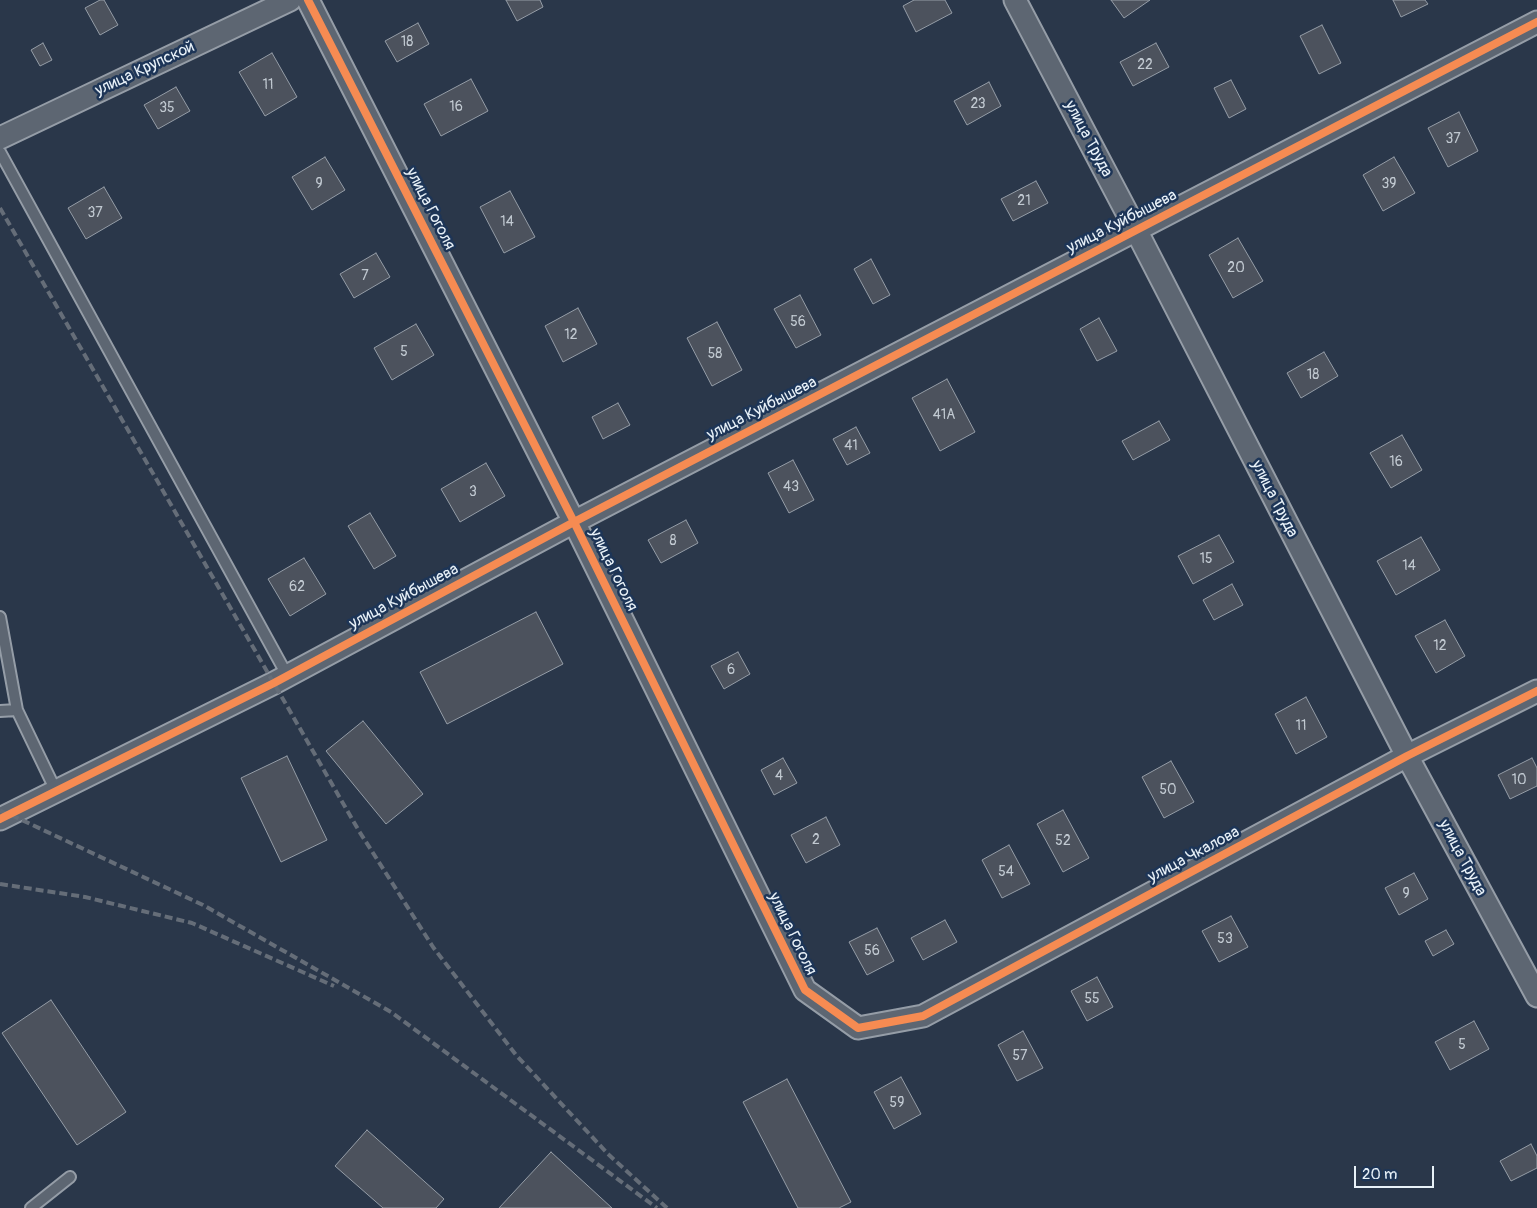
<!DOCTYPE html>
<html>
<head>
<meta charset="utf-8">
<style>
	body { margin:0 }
	#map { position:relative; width:1537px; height:1208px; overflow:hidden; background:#2a374a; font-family:Pangolin,sans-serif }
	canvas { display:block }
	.scale { position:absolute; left:1354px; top:1166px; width:80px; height:22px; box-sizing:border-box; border:2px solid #e8f1f8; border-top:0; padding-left:6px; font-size:15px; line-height:18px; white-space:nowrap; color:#e8f1f8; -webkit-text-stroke:4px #1d3557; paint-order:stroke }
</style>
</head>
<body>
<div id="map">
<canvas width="1537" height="1208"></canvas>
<div class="scale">20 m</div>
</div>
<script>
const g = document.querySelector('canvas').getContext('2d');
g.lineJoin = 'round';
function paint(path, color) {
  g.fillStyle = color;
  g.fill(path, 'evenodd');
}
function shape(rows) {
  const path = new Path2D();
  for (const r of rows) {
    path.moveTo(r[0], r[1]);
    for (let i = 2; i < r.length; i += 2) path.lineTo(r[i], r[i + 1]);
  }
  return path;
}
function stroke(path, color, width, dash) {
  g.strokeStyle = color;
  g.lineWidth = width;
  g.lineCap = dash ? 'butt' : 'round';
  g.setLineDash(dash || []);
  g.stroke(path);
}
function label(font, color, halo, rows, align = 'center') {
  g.font = font + ' Pangolin,sans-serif';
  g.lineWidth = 5;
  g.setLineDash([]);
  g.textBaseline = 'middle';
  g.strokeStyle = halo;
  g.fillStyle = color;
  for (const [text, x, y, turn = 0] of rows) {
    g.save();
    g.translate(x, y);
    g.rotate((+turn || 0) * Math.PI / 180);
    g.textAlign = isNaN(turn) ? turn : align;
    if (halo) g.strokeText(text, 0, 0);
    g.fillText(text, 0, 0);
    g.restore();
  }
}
const building = shape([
	[100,0,104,0,118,25,100,35,85,8,100,0],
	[506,0,540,0,543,7,517,21,506,0],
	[914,0,945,0,952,13,916,32,903,6,914,0],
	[1111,0,1150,0,1124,18,1111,0],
	[1393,0,1425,0,1428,4,1401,17,1393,0],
	[418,23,429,44,397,62,385,41,418,23],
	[1322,25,1341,63,1319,74,1300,36,1322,25],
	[43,43,52,60,40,66,31,50,43,43],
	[1156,43,1169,67,1133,86,1120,62,1156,43],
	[272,53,297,97,265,116,239,72,272,53],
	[471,79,488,111,441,136,424,104,471,79],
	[1231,80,1246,109,1229,118,1214,88,1231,80],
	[989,82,1001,106,967,125,954,101,989,82],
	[176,87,190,111,158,129,144,105,176,87],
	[1459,112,1478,151,1448,167,1428,128,1459,112],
	[325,157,345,190,312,210,292,177,325,157],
	[1394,157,1415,193,1383,211,1363,175,1394,157],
	[1036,181,1048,203,1013,221,1001,199,1036,181],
	[104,187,122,218,86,239,68,208,104,187],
	[510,191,535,237,504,253,480,207,510,191],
	[1238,238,1263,281,1233,298,1209,255,1238,238],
	[376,253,390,277,354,298,340,274,376,253],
	[871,259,890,295,873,304,854,269,871,259],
	[800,295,821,335,796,348,774,309,800,295],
	[578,308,597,344,563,362,545,326,578,308],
	[1099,318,1117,351,1097,361,1080,329,1099,318],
	[717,322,742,370,712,386,687,338,717,322],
	[416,324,434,355,392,380,374,348,416,324],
	[1324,352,1338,376,1301,398,1287,373,1324,352],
	[947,379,975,432,940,451,912,398,947,379],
	[618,403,630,425,603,439,592,417,618,403],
	[1159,421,1170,440,1133,460,1122,441,1159,421],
	[856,427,870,453,847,465,833,439,856,427],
	[1402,435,1422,470,1391,488,1370,453,1402,435],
	[793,460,814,500,789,513,768,473,793,460],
	[486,463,505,496,460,522,441,489,486,463],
	[370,513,396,556,374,569,348,526,370,513],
	[686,520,698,543,661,563,648,540,686,520],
	[1219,535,1234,562,1193,584,1178,556,1219,535],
	[1421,537,1440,570,1396,595,1377,561,1421,537],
	[304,558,326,594,290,616,268,579,304,558],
	[1232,584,1243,605,1214,620,1203,600,1232,584],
	[536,612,563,664,447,724,420,672,536,612],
	[1445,620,1465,656,1436,673,1415,636,1445,620],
	[738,652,750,674,724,689,711,666,738,652],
	[1306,697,1327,737,1296,754,1275,714,1306,697],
	[363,721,423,794,386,824,326,751,363,721],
	[287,756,327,840,281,862,241,778,287,756],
	[783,758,797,783,774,795,761,770,783,758],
	[1532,758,1537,768,1537,786,1510,799,1498,775,1532,758],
	[1171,761,1194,802,1164,818,1142,777,1171,761],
	[1063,810,1089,858,1063,872,1037,824,1063,810],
	[826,817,840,845,806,863,791,835,826,817],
	[1009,845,1030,884,1002,898,982,860,1009,845],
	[1414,873,1428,899,1399,915,1385,888,1414,873],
	[1231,916,1248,947,1219,962,1202,931,1231,916],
	[945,920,957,942,923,960,911,938,945,920],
	[877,928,894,961,867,975,849,942,877,928],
	[1446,930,1454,944,1433,956,1425,941,1446,930],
	[1097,977,1113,1007,1087,1021,1071,991,1097,977],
	[51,1000,126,1112,77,1145,2,1033,51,1000],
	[1474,1021,1489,1049,1450,1070,1435,1042,1474,1021],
	[1023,1031,1043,1068,1017,1081,998,1045,1023,1031],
	[901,1077,921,1114,894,1129,874,1092,901,1077],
	[787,1079,851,1202,839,1208,798,1208,743,1102,787,1079],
	[367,1130,444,1199,436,1208,383,1208,335,1166,367,1130],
	[1531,1144,1537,1156,1537,1168,1511,1181,1500,1161,1531,1144],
	[551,1152,612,1208,499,1208,551,1152]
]);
paint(building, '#4c525d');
stroke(building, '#959da7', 1);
const service = shape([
	[0,152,287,675],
	[0,617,17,710,56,791],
	[0,711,17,710],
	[31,1208,70,1177]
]);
const minor = shape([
	[308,0,574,522,805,990,858,1028,923,1016,1407,756,1537,691],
	[1015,0,1136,230,1407,756,1537,996],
	[0,138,290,0],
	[0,819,274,683,574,522,1537,22]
]);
stroke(service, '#959da7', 14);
stroke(minor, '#959da7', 25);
stroke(service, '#5d6672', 10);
stroke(minor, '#5d6672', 21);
stroke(shape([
	[0,208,359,831,433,947,516,1055,608,1154,667,1208],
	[0,811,9,814,203,905,391,1012,657,1208],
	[0,884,85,897,192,923,334,986]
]), '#656d78', 4, [8, 4]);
stroke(shape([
	[308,0,574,522,805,990,858,1028,923,1016,1407,756,1537,691],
	[0,819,274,683,574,522,1537,22]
]), '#f68b52', 8);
label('14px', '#c1c9d1', null, [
	["18",407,42],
	["22",1145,65],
	["11",268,85],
	["23",978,104],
	["16",456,107],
	["35",167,108],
	["37",1453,139],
	["9",319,184],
	["39",1389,184],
	["21",1024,201],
	["37",95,213],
	["14",507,222],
	["20",1236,268],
	["7",365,276],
	["56",798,322],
	["12",571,335],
	["5",404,352],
	["58",715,354],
	["18",1313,375],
	["41А",944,415],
	["41",851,446],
	["16",1396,462],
	["43",791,487],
	["3",473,492],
	["8",673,541],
	["15",1206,559],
	["14",1409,566],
	["62",297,587],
	["12",1440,646],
	["6",731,670],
	["11",1301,726],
	["4",779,776],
	["10",1519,780],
	["50",1168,790],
	["2",816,840],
	["52",1063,841],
	["54",1006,872],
	["9",1406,894],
	["53",1225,939],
	["56",872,951],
	["55",1092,999],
	["5",1462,1045],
	["57",1020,1056],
	["59",897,1103]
]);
label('16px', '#e8f1f8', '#1d3557', [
	["улица Крупской",145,69,-25],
	["улица Труда",1088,139,62],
	["улица Гоголя",430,209,63],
	["улица Куйбышева",1122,222,-27],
	["улица Куйбышева",762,409,-27],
	["улица Труда",1274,499,63],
	["улица Гоголя",613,570,64],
	["улица Куйбышева",404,597,-28],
	["улица Чкалова",1194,855,-28],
	["улица Труда",1462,858,62],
	["улица Гоголя",792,934,64]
]);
</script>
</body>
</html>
